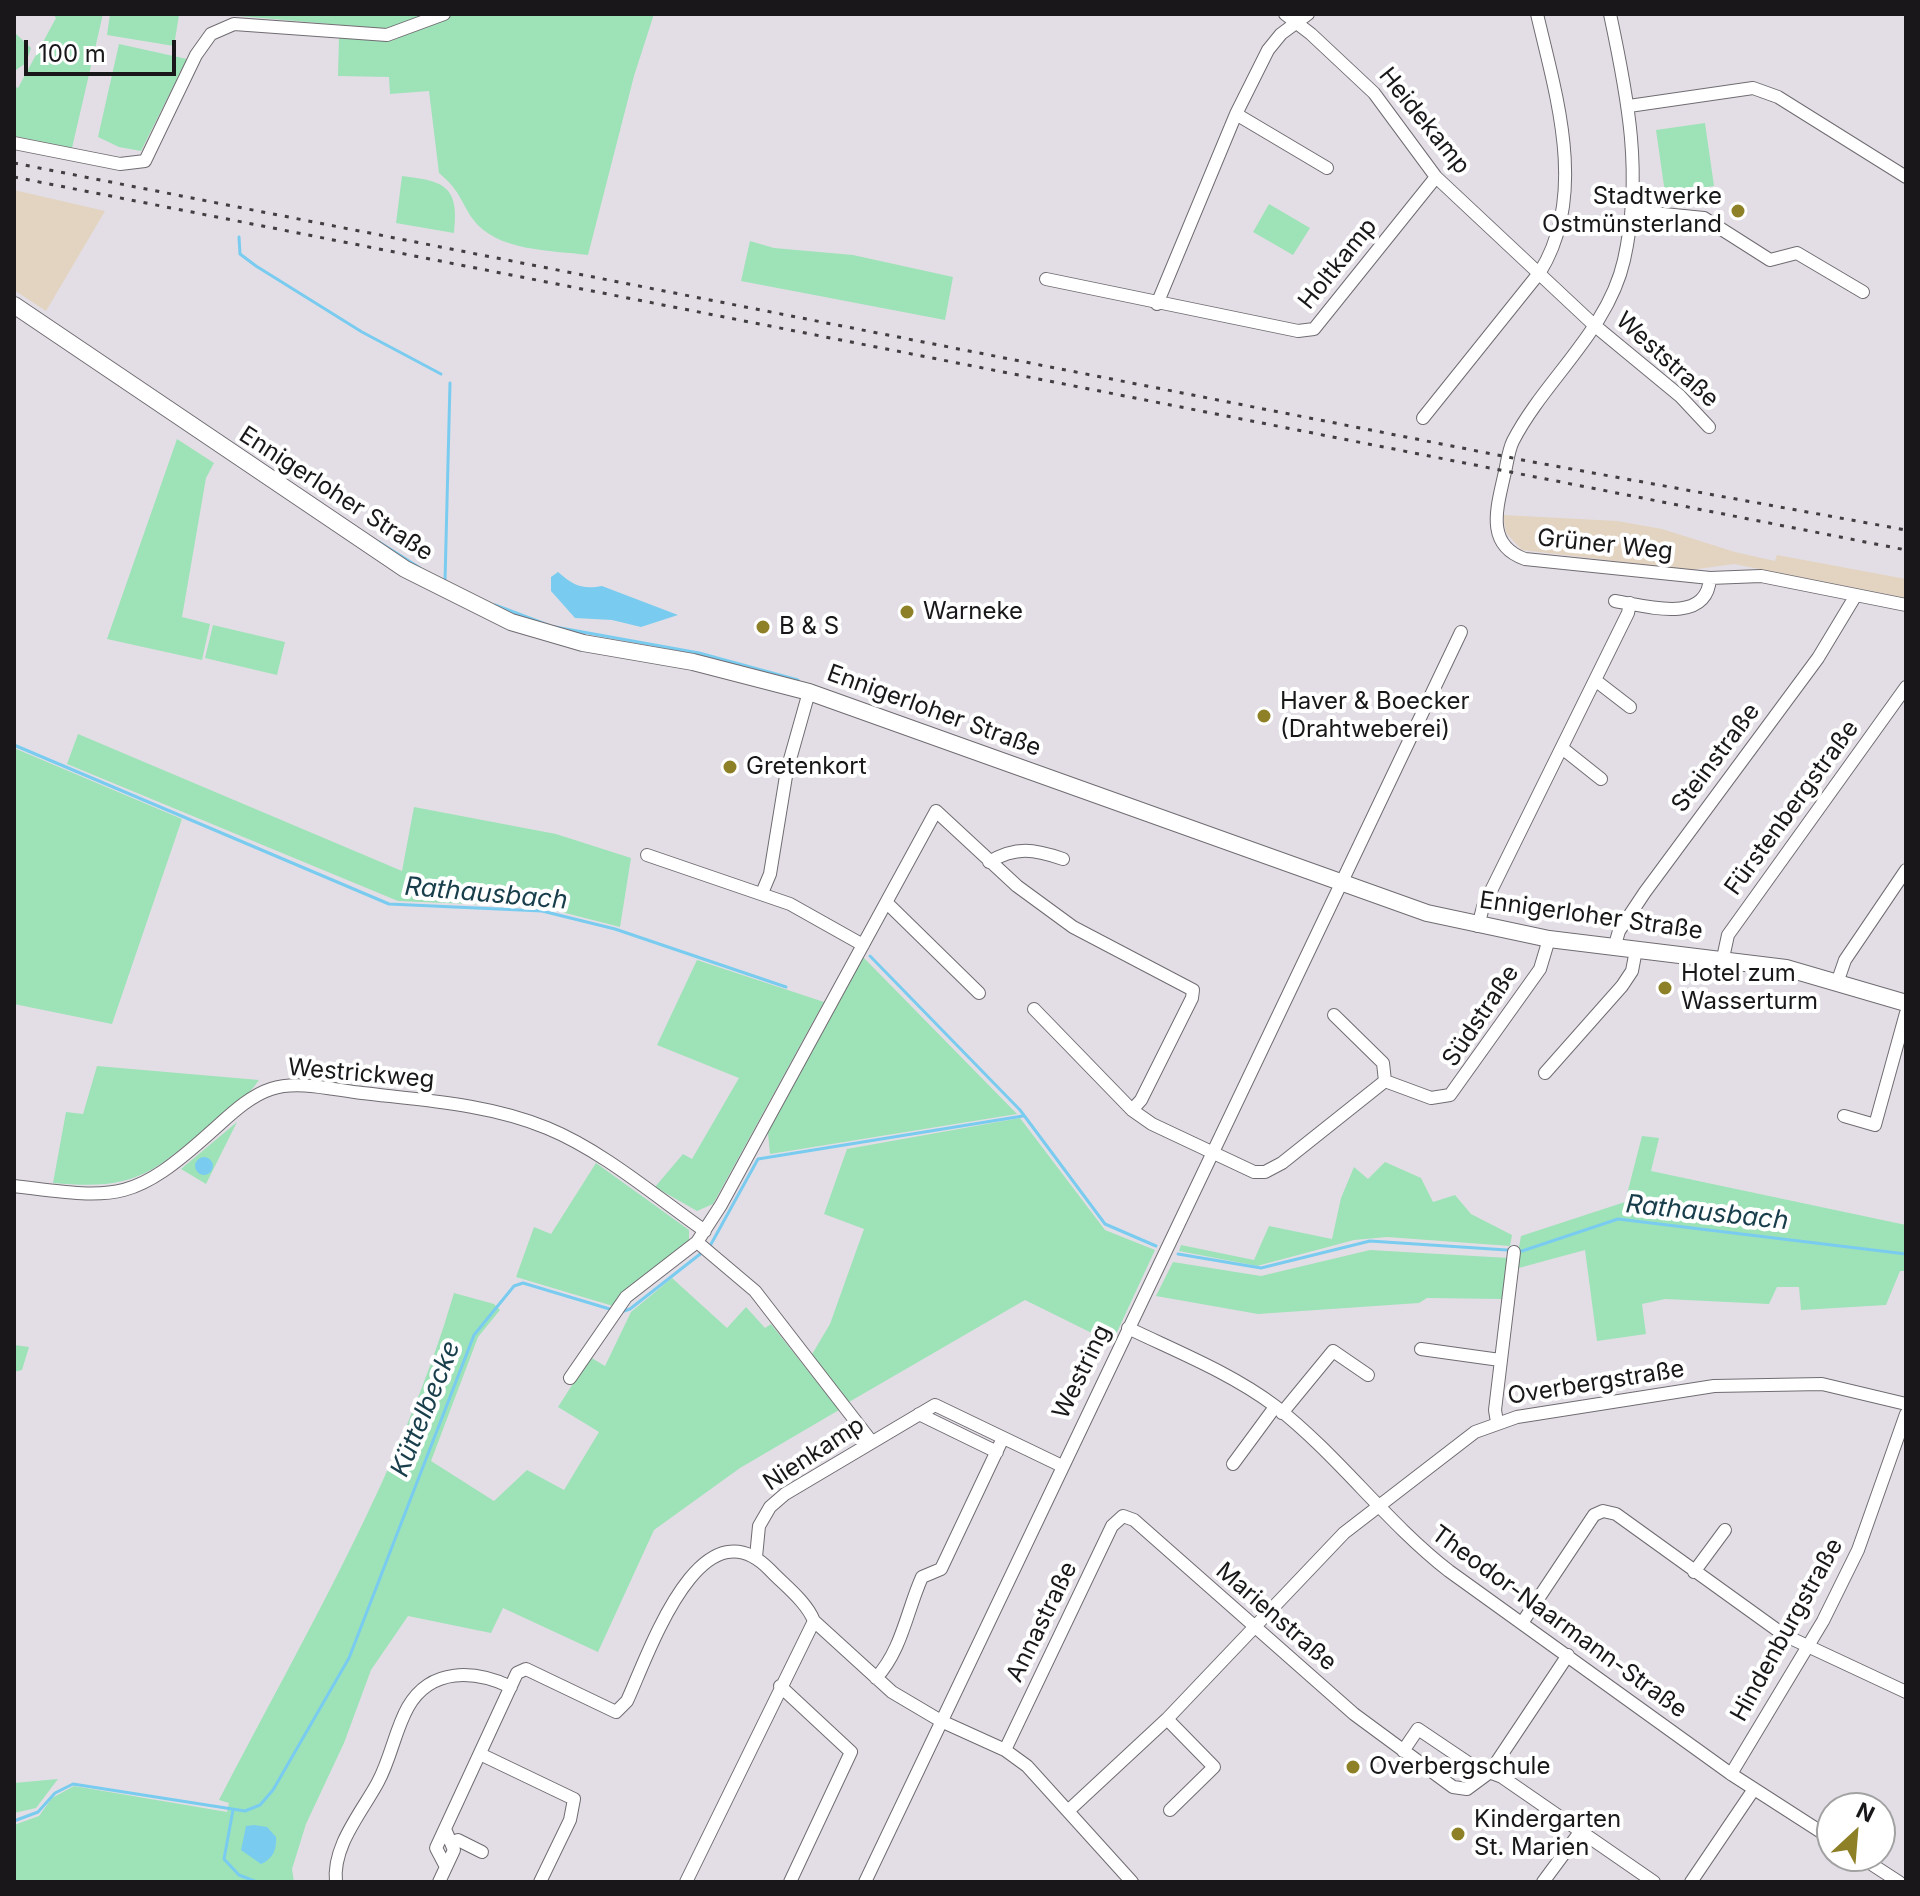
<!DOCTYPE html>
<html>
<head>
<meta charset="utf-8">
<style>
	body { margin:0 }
	#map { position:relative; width:1920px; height:1896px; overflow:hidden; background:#e3dee5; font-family:Inter,sans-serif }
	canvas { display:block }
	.frame { position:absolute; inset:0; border:16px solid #19171a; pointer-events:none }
	.north { position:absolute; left:1816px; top:1792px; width:80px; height:80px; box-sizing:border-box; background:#fff; border:2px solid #a3a2a3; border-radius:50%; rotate:26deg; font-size:22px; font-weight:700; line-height:32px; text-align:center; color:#19171a }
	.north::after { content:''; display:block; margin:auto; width:28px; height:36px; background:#8e8027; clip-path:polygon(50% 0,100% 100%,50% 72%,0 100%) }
	.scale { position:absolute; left:24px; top:40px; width:152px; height:36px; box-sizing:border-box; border:4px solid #19171a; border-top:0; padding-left:10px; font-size:24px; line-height:28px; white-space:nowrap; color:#19171a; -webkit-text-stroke:6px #fff; paint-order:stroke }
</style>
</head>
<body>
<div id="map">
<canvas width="1920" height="1896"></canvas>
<div class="frame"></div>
<div class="north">N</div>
<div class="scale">100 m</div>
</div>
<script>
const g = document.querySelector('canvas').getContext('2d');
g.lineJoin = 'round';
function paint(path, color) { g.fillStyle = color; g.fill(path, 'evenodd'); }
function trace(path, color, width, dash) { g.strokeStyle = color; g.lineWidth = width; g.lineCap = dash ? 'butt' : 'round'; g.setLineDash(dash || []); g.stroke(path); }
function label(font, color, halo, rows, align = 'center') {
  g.font = font + ' Inter,sans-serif'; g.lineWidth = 8; g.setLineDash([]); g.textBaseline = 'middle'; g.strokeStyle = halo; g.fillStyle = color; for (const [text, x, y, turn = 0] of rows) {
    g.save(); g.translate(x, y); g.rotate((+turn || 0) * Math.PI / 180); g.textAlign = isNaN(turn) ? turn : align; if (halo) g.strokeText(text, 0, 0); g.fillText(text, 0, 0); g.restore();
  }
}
paint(new Path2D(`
	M14,190L105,211L46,311L14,290Z
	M1503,515L1617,521L1662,529L1735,552L1775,561L1777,555L1906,579V598L1734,564L1690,570L1522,550L1506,533Z`), '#e3d4c1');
paint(new Path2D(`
	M53,14H103L72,148L14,136V86L18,88L56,18Z
	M110,14L179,15L174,46L107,35Z
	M216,14H433L387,29Z
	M455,14H654L634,76L588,255C551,250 496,252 472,218C459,198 460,191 439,173L429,91L390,94L389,77L338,76L339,37L391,41Z
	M14,32L31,48L26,63L16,70Z
	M119,44L187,59L141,151L119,147L98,137Z
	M1705,123L1714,186L1665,193L1656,130Z
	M402,176C443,181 460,185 454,233L396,223Z
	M1269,204L1310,228L1293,255L1253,232Z
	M750,241L774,248L853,255L953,277L945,320L741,281Z
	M177,439L214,463L206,478L182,617L210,624L202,660L107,639Z
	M213,625L285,642L277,675L205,658Z
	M78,734L402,871L414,807L556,834L631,858L620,927L542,907L398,901L67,764Z
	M14,748L182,819L112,1024L14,1004Z
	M862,956L1017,1114L770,1154L768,1133L771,1124Z
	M697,960L824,1002L713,1204L697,1211L655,1187L683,1154L692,1159L739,1078L657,1045Z
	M97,1066L259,1080C249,1096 229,1109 213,1122C152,1173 137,1191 53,1183L66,1112L83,1114Z
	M1020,1118L1105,1230L1155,1250L1112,1343L1025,1300L849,1402L811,1356L830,1324L864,1229L824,1214L847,1149Z
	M237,1122L206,1184L181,1169Z
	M1642,1136L1659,1138L1651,1171L1906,1225V1271H1900L1886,1305L1801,1310L1799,1287H1777L1769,1304L1665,1299L1642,1304L1646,1334L1597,1341L1585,1250L1515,1269L1521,1236L1625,1202Z
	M1385,1162L1421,1178L1433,1202L1455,1195L1471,1214L1512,1235L1510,1246L1387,1237L1354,1240L1257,1266L1179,1251L1181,1245L1254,1260L1269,1226L1332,1239L1341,1198L1354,1167L1368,1179Z
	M596,1163L689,1230V1241L632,1285L613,1306L516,1277L534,1227L551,1234Z
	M1370,1250L1509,1258L1503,1299L1427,1298L1419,1303L1258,1314L1156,1296L1173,1262L1261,1276Z
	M672,1278L727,1328L746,1307L765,1328L771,1324L839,1410L740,1468L654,1530L598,1652L503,1608L491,1633L408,1616L371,1670L344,1743L306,1824L292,1869L294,1882H14V1825L39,1816L52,1798L74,1786L227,1812L229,1803L219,1800C304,1636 402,1471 454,1293L494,1304L500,1310L478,1337L431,1461L494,1501L527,1470L564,1490L599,1432L558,1407L590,1357L605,1366L631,1312Z
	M14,1345L29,1347L22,1370L14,1372Z
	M58,1779L36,1808L14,1813V1783Z`), '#9ee2b8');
paint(new Path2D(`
	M558,572C573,585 582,590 602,586L678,615L641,627L612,620L575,618L551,591V577Z
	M195 1166a9 9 0 1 1 18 0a9 9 0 1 1-18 0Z
	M254,1825L267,1827L276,1837C277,1849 273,1859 261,1864L241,1850L246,1826Z`), '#79ccef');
trace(new Path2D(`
	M239,237L240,254L256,266L362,332L441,374
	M379,542L420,568
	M445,581L450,383
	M495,605L548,625
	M555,627L699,653L798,680
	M14,745L389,904L542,911L615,929L786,987
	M870,956L1020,1110L1105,1224L1156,1246
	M710,1246L758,1159L1023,1116
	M1178,1254L1261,1268L1370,1241L1522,1251L1618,1219L1906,1254
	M621,1312L630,1309L704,1251
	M233,1810L224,1859L239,1875L257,1882
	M14,1821L38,1812L55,1793L73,1784L245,1811L260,1805L273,1790L349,1658L474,1335L514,1286L523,1283L613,1310`), '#79ccef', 3);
const minor = new Path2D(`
	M1285,14L1311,34L1374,93L1436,177L1594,325L1680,396L1709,427
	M1610,14C1628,98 1643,175 1624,260C1608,331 1545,379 1513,441C1508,451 1507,465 1504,476C1497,508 1485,545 1525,559L1710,578L1761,576L1906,605
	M1629,106L1753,88L1778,97L1906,177
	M1236,114L1327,168
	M14,143L120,164L145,161L196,55L211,34L234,24L387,35L444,14
	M1633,211L1704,218L1770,260L1797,253L1863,292
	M1046,279L1298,331L1314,329L1436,177
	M1157,304L1236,114L1268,50L1281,34L1308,14
	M1423,418L1540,272C1588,195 1556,95 1537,14
	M1615,601C1646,606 1707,625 1710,578
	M1595,680L1630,707
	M1562,748L1601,779
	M647,855L790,904L863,945
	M989,862C1016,846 1034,849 1063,859
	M762,893L770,874L787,770L809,692
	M887,903L979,993
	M1478,926L1483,907L1628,613L1630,603
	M1614,948L1619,931L1645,892L1818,658L1856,595
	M1723,958L1728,935L1906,687
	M1837,983L1845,960L1906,870
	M1034,1009L1132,1110L1152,1124L1254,1172H1265L1282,1163L1385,1081
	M1334,1015L1383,1063L1385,1081
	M1545,1073L1622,986L1632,971L1636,950
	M1385,1081L1431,1098L1450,1095L1540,969L1549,939
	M1844,1116L1875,1125L1906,1013
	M14,1186C118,1199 132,1203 212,1131C229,1116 249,1096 271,1089C298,1080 334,1090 362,1093C422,1100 490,1104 547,1128C603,1151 655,1196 705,1231
	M697,1242L755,1291L871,1441
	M1128,1328C1178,1352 1231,1373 1275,1406C1338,1455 1386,1522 1449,1571L1731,1774L1832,1839
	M1421,1349L1500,1360
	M570,1378L626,1297L697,1242L721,1205L936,811L1017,886L1073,927L1193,990L1192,998L1141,1100L1132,1110
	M1282,1413L1333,1351L1368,1375
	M919,1414L997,1452
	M1497,1422L1495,1410L1514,1252
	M1233,1464L1275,1407
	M756,1557L759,1526L770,1507L785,1494L935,1405L1062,1466
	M1694,1572L1725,1530
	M1522,1623L1594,1515L1603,1511L1616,1514L1784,1635L1906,1692
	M876,1678C902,1650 907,1610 922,1577L941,1569L1003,1438
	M780,1686L851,1752L790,1882
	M1167,1719L1214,1767L1170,1810
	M1005,1750L1112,1526L1123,1516L1134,1520L1354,1714L1453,1787L1467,1789L1490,1772L1568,1655
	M1403,1751L1418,1729L1473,1766L1502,1777L1654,1882
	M480,1754L574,1799L570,1820L540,1882
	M1731,1774L1823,1621L1858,1550L1906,1414
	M1068,1811L1167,1719L1344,1533L1475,1432L1517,1417L1714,1386L1822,1384L1906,1404
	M451,1843L458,1840L482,1852
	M1859,1856L1899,1882
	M446,1867L436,1848L517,1673L526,1669L616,1712L627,1701C648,1656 700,1498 770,1570C784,1585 806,1601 814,1621L892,1692L941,1721L1005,1750L1027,1766L1132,1882
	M336,1882C332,1846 362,1812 378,1782C391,1758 395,1730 408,1707C431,1667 475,1670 511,1687
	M439,1882L454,1850L445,1829
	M686,1882L814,1621
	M865,1882L1461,632
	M1543,1882L1580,1832
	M1691,1882L1754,1789`);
const major = new Path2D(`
	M14,305L405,569L511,622L583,643L693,662L809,692L1427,913L1549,939L1786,968L1906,1003`);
trace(minor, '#706c72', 14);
trace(major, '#706c72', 18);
trace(minor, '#fff', 12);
trace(major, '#fff', 16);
trace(new Path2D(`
	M14,163L1533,462L1906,530
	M14,177L1906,550`), '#413f42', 3, [4, 8]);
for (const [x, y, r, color] of [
	[1738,211,8,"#8e8027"],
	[907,612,8,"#8e8027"],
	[763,627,8,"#8e8027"],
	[1264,716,8,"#8e8027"],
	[730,767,8,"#8e8027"],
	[1665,988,8,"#8e8027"],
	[1353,1767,8,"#8e8027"],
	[1458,1834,8,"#8e8027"]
]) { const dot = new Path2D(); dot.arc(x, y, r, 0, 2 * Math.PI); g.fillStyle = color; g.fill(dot); trace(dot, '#fff', 3); }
label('24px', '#19171a', '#fff', [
	["Heidekamp",1424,121,51],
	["Holtkamp",1338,264,-51],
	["Weststraße",1667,360,42],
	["Ennigerloher Straße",336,494,33],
	["Grüner Weg",1605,545,6],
	["Ennigerloher Straße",934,711,20],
	["Steinstraße",1716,758,-53],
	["Fürstenbergstraße",1792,808,-54],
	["Ennigerloher Straße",1591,916,8],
	["Südstraße",1481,1016,-56],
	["Westrickweg",361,1074,5],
	["Westring",1082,1372,-64],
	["Overbergstraße",1596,1383,-9],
	["Nienkamp",814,1454,-33],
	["Marienstraße",1276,1617,41],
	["Annastraße",1042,1622,-64],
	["Theodor-Naarmann-Straße",1559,1622,36],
	["Hindenburgstraße",1787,1630,-61]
]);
label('24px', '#19171a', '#fff', [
	["Stadtwerke",1722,197,"right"],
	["Ostmünsterland",1722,225,"right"],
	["Warneke",923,612],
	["B & S",779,627],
	["Haver & Boecker",1280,702],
	["(Drahtweberei)",1280,730],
	["Gretenkort",746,767],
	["Hotel zum",1681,974],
	["Wasserturm",1681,1002],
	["Overbergschule",1369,1767],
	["Kindergarten",1474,1820],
	["St. Marien",1474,1848]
], 'left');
label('italic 26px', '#183e4c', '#fff', [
	["Rathausbach",486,894,5],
	["Rathausbach",1707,1213,6],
	["Küttelbecke",426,1409,-68]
]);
</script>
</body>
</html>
